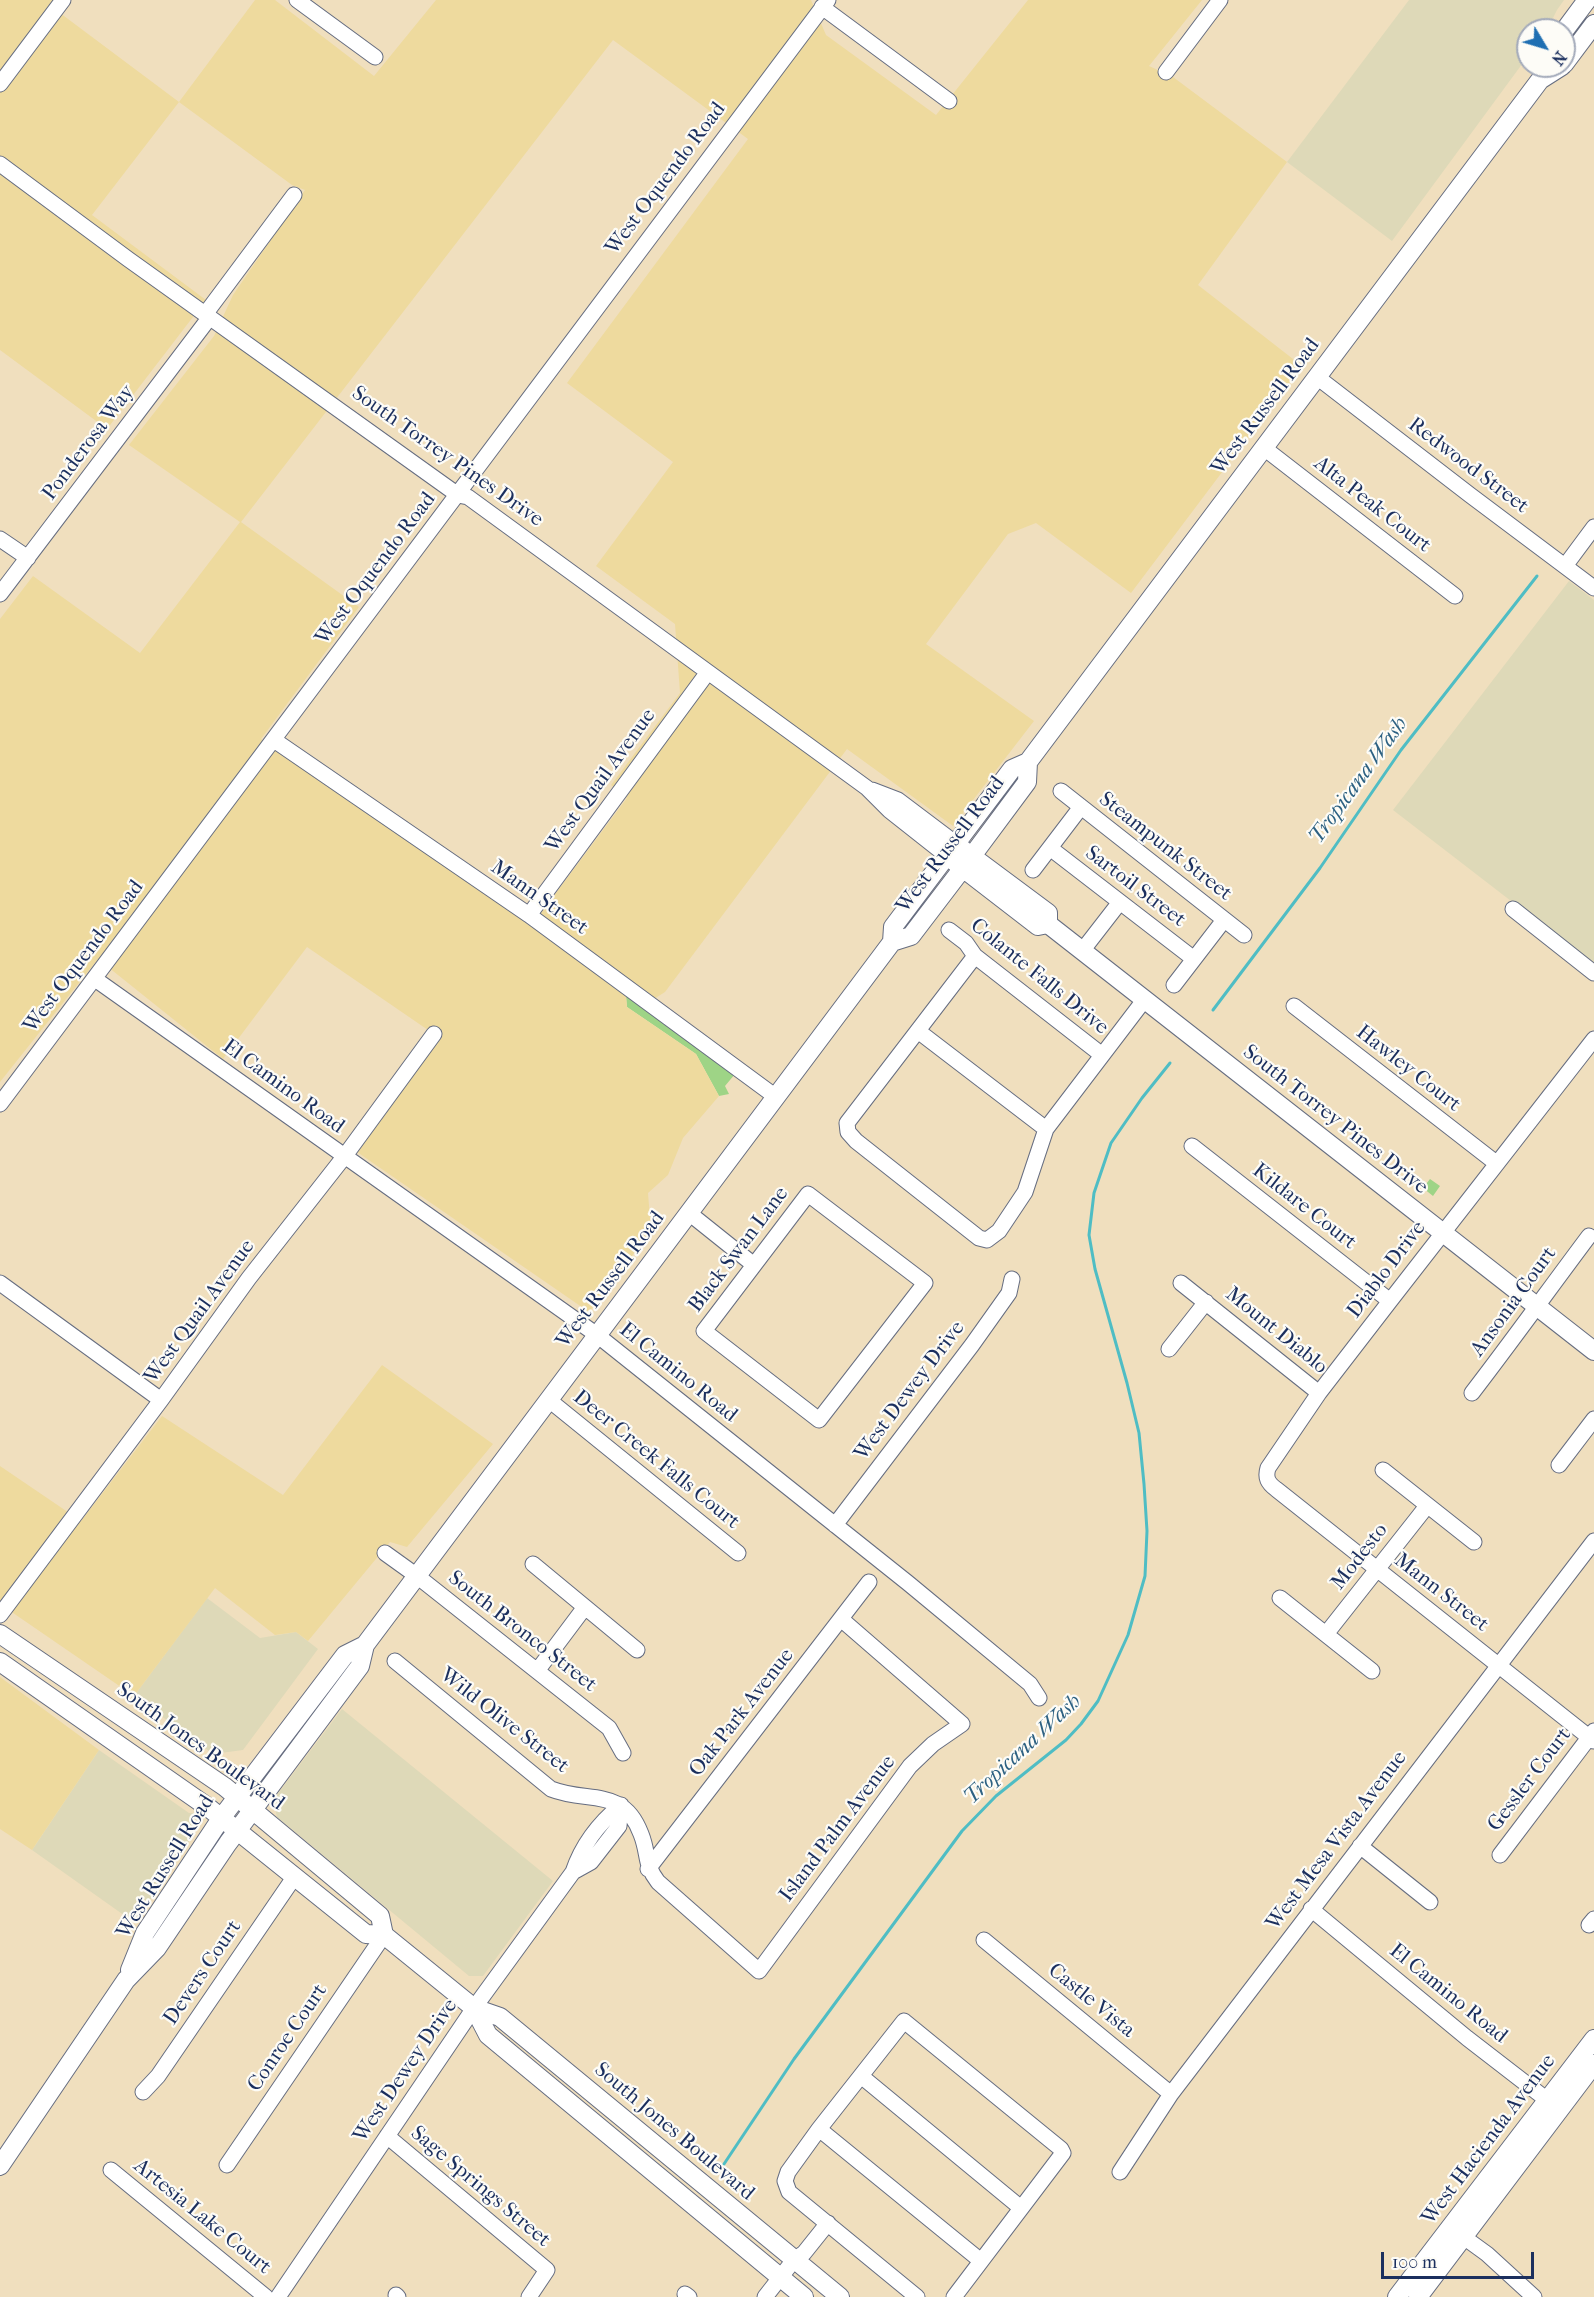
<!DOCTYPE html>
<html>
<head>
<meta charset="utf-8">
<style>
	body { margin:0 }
	#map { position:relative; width:1594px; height:2297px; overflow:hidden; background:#f0dfbe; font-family:"IM FELL French Canon",serif }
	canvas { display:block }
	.north { position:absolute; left:1516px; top:18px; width:60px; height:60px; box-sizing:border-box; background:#fdfcf7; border:2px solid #a3aaba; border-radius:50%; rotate:128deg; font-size:16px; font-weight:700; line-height:24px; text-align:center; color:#1b2f5e }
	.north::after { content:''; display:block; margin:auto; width:21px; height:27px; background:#1f6fb2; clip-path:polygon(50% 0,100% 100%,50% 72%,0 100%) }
	.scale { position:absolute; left:1381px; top:2252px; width:153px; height:27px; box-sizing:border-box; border:3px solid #1b2f5e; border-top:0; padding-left:8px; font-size:18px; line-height:21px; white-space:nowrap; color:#1b2f5e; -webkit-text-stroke:4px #fdfcf7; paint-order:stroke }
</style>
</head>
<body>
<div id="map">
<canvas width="1594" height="2297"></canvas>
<div class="north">N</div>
<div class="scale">100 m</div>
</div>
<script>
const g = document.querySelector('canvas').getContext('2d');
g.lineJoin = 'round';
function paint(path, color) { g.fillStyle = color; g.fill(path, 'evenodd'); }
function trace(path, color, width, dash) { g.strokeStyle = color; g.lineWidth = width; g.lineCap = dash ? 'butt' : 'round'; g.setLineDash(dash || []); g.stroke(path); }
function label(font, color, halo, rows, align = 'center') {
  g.font = font + ' "IM FELL French Canon",serif'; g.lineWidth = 4.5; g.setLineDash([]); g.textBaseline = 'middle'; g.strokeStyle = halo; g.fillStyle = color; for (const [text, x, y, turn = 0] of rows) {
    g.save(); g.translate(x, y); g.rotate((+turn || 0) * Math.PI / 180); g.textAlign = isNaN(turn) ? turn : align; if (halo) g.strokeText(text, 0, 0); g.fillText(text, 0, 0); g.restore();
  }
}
paint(new Path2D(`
	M1409,0H1564L1557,10L1547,30H1528V56L1392,241L1287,162Z
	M1569,581L1594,600V965L1393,810Z
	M207,1598L260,1638L296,1632L318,1649L243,1750L213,1754L134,1696Z
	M342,1709L553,1881L483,1976H469L277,1817L273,1800Z
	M99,1750L189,1813H194L196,1831L135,1923L32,1850Z`), '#ded9b8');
paint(new Path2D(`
	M626,996L735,1074L725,1086L729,1094L719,1096L696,1054L627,1007Z
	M1430,1179L1440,1186L1433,1196L1423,1188Z`), '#9ed486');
paint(new Path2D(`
	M0,0H63L56,10L179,102L255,0H275L374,76L436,0H811L826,35L936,115L1028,0H1202L1149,66L1173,77L1287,162L1198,285L1302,366L1131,593L1036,523L1008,534L926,644L1034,721L953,826L847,749L665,992L654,999L626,996L627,1007L696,1054L719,1096L683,1138L668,1175L648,1193L651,1231L589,1312L344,1143L428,1030L307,947L223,1059L98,959L0,1082V619L33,576L140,653L240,522L129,445L214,336L233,295L305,190L292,185L179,102L92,215L206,300L107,429L0,350ZM613,40L748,139L567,383L673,462L596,566L675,624L680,693L611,785L627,798L532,925L261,739L359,607L241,522Z
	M382,1365L493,1444L407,1547L390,1542L308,1641L296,1632L275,1635L215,1588L134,1696L0,1604V1466L81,1521L162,1416L283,1495Z
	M0,1677L99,1750L32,1850L0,1829Z`), '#eeda9e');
trace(new Path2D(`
	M1213,1010L1320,868L1401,750L1537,576
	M722,2167L794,2059L962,1831L996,1796L1066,1740L1081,1724L1098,1701L1128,1635L1145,1576L1147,1531L1144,1484L1139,1433L1127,1383L1095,1269L1089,1235L1094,1193L1111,1143L1142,1098L1170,1063`), '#4fbdc4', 3);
const minor = new Path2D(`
	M297,0L375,57
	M822,7L949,101
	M1166,72L1220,0
	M0,84L63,0
	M0,164L128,259L458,495L468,497L867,788L889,810L946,855
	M206,313L294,195
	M1317,377L1470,495L1594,588
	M1264,448L1455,596
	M0,539L28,558
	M1565,566L1594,527
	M0,594L210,317
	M274,740L529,915L776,1097
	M872,790L898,800L955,843
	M1061,791L1244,935
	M1050,848L1194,959
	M1033,870L1081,807
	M1513,909L1594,973
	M529,915L708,672
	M949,930L966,943L975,956L1102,1055
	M1082,951L1120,902
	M975,956L847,1123L848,1132L856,1141L979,1238L987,1240L999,1231L1025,1192L1046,1129L1145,999
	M95,979L597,1335L908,1583L1030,1684L1039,1698
	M1174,985L1224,920
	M1294,1006L1496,1163
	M918,1031L1046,1129
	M1594,1039L1390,1301L1319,1393L1268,1468C1265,1478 1268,1483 1276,1489L1594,1741
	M0,1104L828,0
	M1192,1146L1390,1301
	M808,1194L925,1283L819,1420L704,1331Z
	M689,1213L754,1265
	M0,1283L161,1400
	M1181,1283L1319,1393
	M1169,1349L1206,1302
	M1472,1393C1512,1341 1550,1288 1589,1236
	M549,1400L738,1553
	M1559,1465L1594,1419
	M1383,1470L1474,1542
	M835,1525L972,1345L1009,1293L1012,1279
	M385,1553L417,1576L609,1728L623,1753
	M533,1564L637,1650
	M1280,1598L1372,1671
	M0,1615L161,1400L249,1278L344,1157L434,1034
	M1326,1634L1427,1506
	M395,1661L551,1789C589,1804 623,1786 641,1834C649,1854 644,1864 658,1882L759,1971L910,1766L933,1744L962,1724L841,1619
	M537,1671L585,1607
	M1360,1846L1430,1902
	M1500,1855L1594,1731
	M648,1869L869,1582
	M573,1872L591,1862L619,1826L621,1805
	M1311,1909L1467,2038L1555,2106
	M1589,1925L1594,1919
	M984,1940L1171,2094
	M861,2076L1021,2208
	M143,2092L158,2076L295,1876
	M819,2129L981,2261
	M387,2136L547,2270L529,2297
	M227,2165L384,1935
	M111,2170L266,2297
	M1120,2172L1171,2094L1594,1541
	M1454,2230L1487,2254L1534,2297
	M685,2294L689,2297
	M396,2295L398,2297
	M278,2297L474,2008L573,1872C582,1845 599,1823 621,1805
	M765,2297L794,2260L804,2253L828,2223
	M917,2297L789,2192L785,2181L788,2172L819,2129L904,2021L1061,2149L1063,2153L954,2297`);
const major = new Path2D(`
	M1564,31L1587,0
	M1564,64L1594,24
	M962,849L1048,913V924
	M946,855L1038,926L1048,924L1594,1351
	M892,942L911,936L972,856L1027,782L1028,762
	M0,1634L225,1787L380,1916L384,1935
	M0,1662L209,1808L366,1934L384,1935L474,2008L500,2017L840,2297
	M130,1970L145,1933L222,1817L345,1655L365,1645
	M474,2008L488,2035L804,2297
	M0,2166L126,1980L157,1948L228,1843L360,1666L365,1645L892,942L893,927L1012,769L1028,762L1540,80L1562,66
	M1397,2297L1594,2039
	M1418,2297L1594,2064`);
trace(minor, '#666d80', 17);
trace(major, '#666d80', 20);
trace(minor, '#fff', 15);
trace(major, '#fff', 18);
label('21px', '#1b2f5e', '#fdfcf7', [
	["West Oquendo Road",666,179,-53],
	["West Russell Road",1266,407,-53],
	["Ponderosa Way",89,443,-53],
	["South Torrey Pines Drive",447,457,35],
	["Redwood Street",1468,466,37],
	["Alta Peak Court",1372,505,38],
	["West Oquendo Road",376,569,-53],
	["West Quail Avenue",601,781,-54],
	["West Russell Road",951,845,-53],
	["Steampunk Street",1165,847,38],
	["Sartoil Street",1135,887,37],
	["Mann Street",539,898,35],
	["West Oquendo Road",84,957,-53],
	["Colante Falls Drive",1039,977,39],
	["Hawley Court",1408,1069,38],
	["El Camino Road",283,1087,36],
	["South Torrey Pines Drive",1335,1120,38],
	["Kildare Court",1304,1207,38],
	["Black Swan Lane",739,1250,-53],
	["Diablo Drive",1387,1270,-53],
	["West Russell Road",611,1280,-53],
	["Ansonia Court",1514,1302,-54],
	["West Quail Avenue",200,1312,-54],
	["Mount Diablo",1276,1331,39],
	["El Camino Road",678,1373,39],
	["West Dewey Drive",910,1391,-53],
	["Deer Creek Falls Court",656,1460,39],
	["Modesto",1360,1557,-52],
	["Mann Street",1441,1593,38],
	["South Bronco Street",522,1632,38],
	["Oak Park Avenue",742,1713,-52],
	["Wild Olive Street",504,1721,38],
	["South Jones Boulevard",200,1747,36],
	["Gessler Court",1530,1780,-53],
	["Island Palm Avenue",838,1829,-53],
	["West Mesa Vista Avenue",1337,1841,-53],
	["West Russell Road",166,1867,-58],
	["Devers Court",203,1973,-56],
	["El Camino Road",1448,1994,39],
	["Castle Vista",1091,2001,39],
	["Conroe Court",288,2038,-56],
	["West Dewey Drive",406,2071,-56],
	["South Jones Boulevard",674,2132,40],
	["West Hacienda Avenue",1489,2140,-53],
	["Sage Springs Street",480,2187,40],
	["Artesia Lake Court",202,2217,39]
]);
label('italic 22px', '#2d6182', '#fdfcf7', [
	["Tropicana Wash",1359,781,-54],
	["Tropicana Wash",1023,1750,-43]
]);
</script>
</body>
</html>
